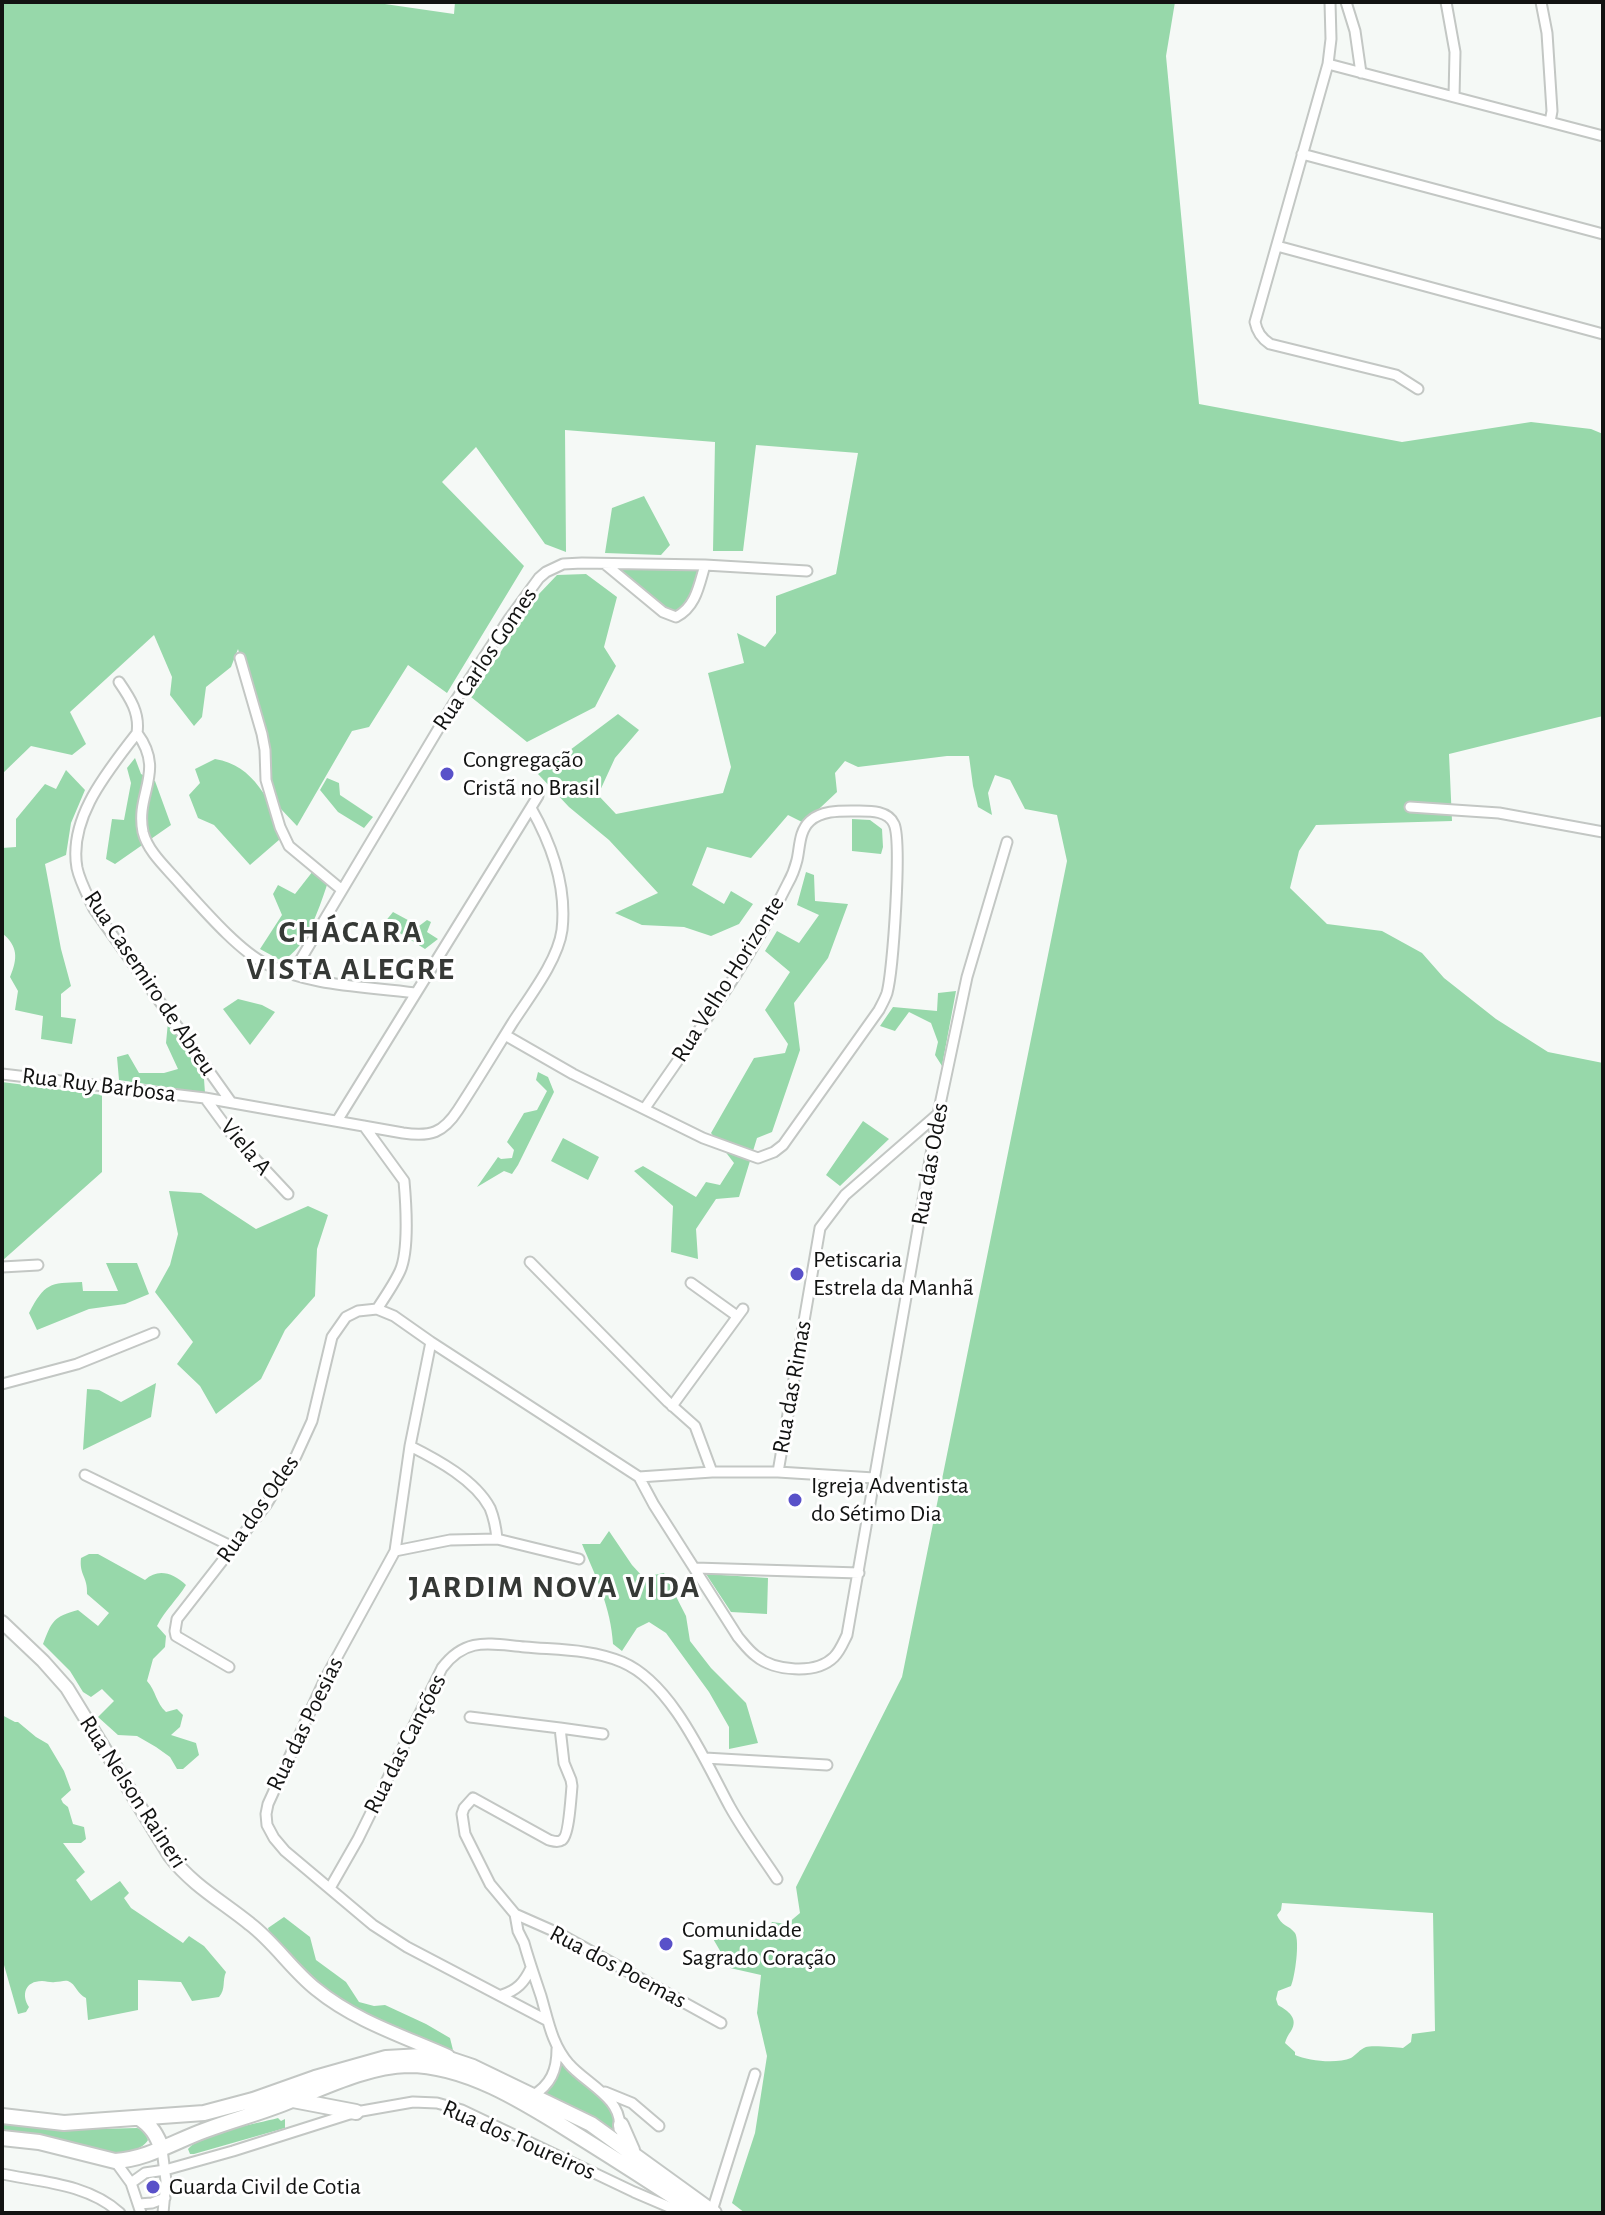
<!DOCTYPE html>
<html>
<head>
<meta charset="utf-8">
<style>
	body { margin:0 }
	#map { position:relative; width:1605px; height:2215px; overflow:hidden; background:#f5f9f6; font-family:"Alegreya Sans",sans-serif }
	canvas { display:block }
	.frame { position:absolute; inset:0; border:4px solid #121312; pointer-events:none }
</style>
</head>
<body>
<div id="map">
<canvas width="1605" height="2215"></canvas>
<div class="frame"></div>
</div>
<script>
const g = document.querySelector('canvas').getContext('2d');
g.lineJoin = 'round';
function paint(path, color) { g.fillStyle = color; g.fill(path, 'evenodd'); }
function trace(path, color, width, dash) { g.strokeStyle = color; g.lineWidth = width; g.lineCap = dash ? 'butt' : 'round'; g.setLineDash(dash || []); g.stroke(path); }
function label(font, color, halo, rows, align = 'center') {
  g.font = font + ' "Alegreya Sans",sans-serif'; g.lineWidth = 6; g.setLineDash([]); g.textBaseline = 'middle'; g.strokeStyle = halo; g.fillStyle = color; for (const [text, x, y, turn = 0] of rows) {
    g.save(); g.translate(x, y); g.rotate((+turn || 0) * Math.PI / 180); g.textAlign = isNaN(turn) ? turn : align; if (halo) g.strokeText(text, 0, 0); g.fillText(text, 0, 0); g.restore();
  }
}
paint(new Path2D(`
	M2,2H371L454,14L455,2H1175L1166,56L1199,404L1402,442L1531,422L1591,429L1603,434V716L1449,754L1452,821L1316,825L1299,851L1290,888L1327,924L1382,931L1422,953L1444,978L1496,1019L1548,1052L1603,1063V2213H745L732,2203L755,2133L767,2056L757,2013L761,1975L730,1968L708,1930L744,1923L747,1937L761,1939L772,1922L787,1924L800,1913L796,1887L902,1677L1067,861L1057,815L1025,809L1010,780L995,775L988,793L992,815L978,807L973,786L969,756H947L858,767L845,761L835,773L837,792L804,823L788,815L751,858L707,847L692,885L724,904L731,891L753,904L739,924L711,936L684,927L642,925L615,913L658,893L609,840L569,807L538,774L618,714L639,730L615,758L598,795L616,814L723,793L731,767L708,673L744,663L737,633L765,647L776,633V596L836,574L858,453L756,445L743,551H713L715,442L565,430L566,552L545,544L476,447L442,482L524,566L447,693L408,665L369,727L352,731L297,826L280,808L269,782L262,729L238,649L231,667L206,687L202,717L194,726L170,695L172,677L154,635L70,712L86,744L72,755L31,746L2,774ZM1282,1903L1433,1913L1435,2031L1412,2034L1411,2042L1403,2048C1396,2047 1370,2045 1366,2047C1360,2049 1356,2055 1351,2058C1337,2064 1308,2061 1295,2055V2052L1285,2043C1286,2039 1288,2035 1291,2031C1299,2018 1288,2011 1278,2005L1276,1999L1278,1991L1291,1986C1295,1977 1300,1941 1295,1933C1289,1925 1281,1926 1277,1915L1281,1910Z
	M644,496L670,545L661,555L605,553L612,508Z
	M605,564L705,565L695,596L676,617Z
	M586,574L617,597L604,647L616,666L595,707L527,742L471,697L538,595L557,575Z
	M135,758L141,774L155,781L171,825L115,864L106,859L112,819L124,820L131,783L127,768Z
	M215,759C255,765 268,802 287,833L250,865L214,825L198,818L189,795L200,783L195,769Z
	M66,770L85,790L71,823L66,855L45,864L61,949L71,986L61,994V1017L76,1019L72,1044L41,1039L43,1016L15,1010L18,991L10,977C18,958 18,946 2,933V848L16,847V819L45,784L56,789Z
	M327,778L339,783L340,795L373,817L364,828L338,812L320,790Z
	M852,819L870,820L882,829L883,847L881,854L852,851Z
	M313,871L327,885C318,911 307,947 282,961L260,949L282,915L273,894L278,885L295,894Z
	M806,872L814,875L815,901L848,904L828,958L794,1003L800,1050L772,1132L757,1138L739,1197L716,1199L696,1229L698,1259L671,1252L673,1206L634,1171L643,1166L696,1197L706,1182L720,1185L734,1163L711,1133L754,1058L785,1053L788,1044L765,1010L790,972L765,951L777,931L799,943L819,915L797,905Z
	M393,912L419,926L427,920L431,922L427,932L438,939L425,949L384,923Z
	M956,991L942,1066L935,1055L938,1042L931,1023L909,1012L895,1031L880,1026L893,1007L937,1011L938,993Z
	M238,999L262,1005L275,1012L250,1045L223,1009Z
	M168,1022L204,1079L205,1093L119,1080L117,1057L128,1054L139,1073H164L178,1069L166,1043Z
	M538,1072L548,1077L554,1092L518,1165L512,1174L504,1171L477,1187L498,1157L501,1159L512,1158L514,1150L507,1142L524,1113L537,1110L547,1091L536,1080Z
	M2,1082L102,1095V1172L2,1261Z
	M863,1121L889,1139L840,1186L826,1175Z
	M563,1138L599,1157L588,1180L551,1161Z
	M169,1191L201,1193L256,1229L308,1206L328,1215L317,1249L315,1296L285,1330L261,1379L216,1414L200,1386L177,1364L193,1342L155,1292L170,1265L178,1234Z
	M106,1263H137L149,1294L125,1304L89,1309L37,1330L29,1313C45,1283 49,1283 82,1282L83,1291H118Z
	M156,1383L151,1417L83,1450L87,1389L99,1390L121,1402Z
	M609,1531L632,1565L643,1577L664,1573L686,1616L690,1641L711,1668L746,1703L758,1743L729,1749V1727L709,1692L666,1633L649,1622L637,1628L622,1651L613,1644C611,1608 596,1577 582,1544H600Z
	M89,1554H98L145,1580C158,1568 173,1573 186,1585C177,1600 165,1610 157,1626L166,1636L165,1647L153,1659L147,1681C156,1691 156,1703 166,1712L177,1709L183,1715L180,1727L171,1735L196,1743L199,1755L183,1769H177L170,1757L156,1747L137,1736L118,1735L98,1717L114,1701L102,1689L91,1697L83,1692L70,1671L43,1644C52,1621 53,1617 78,1610L98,1626L109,1613L87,1594C88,1577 79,1575 81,1558Z
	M706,1574L768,1578L767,1614L731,1612Z
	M2,1715L15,1722H18L36,1737L48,1744L64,1771L71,1790L61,1799L63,1803L68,1807L73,1824L84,1827L86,1839L81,1843H63L85,1872L76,1880L91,1901L120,1881L129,1893L124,1898L131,1908L183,1943L189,1936L204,1946L226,1972C222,1981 226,1989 219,1997L192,2001L181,1982L138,1980V2010L88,2020L86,1998C77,1994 76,1984 68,1981C64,1980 60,1982 55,1982C51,1983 47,1981 42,1981C25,1981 21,1995 29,2007L26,2012L18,2014L2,1958Z
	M284,1917L310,1937L316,1960L346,1982L359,2002L374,2006L385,2005L426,2024L450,2038L453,2050C426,2040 398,2033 372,2020C343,2006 276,1958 268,1928Z
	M557,2049L601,2091L621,2125L615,2140L532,2096L543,2090Z
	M278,2118L281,2121L285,2119V2128L194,2154H190L188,2149C202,2132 256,2124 278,2118Z
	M2,2124L57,2130L137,2128L144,2130L148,2140C142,2151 121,2154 108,2153L43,2136L2,2131Z`), '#97d8aa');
const minor = new Path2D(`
	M1330,2L1331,39L1328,64L1255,322C1257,332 1261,338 1270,344L1396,375L1418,389
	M1346,2L1355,31L1361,73
	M1446,2L1455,52L1454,97
	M1541,2L1547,33L1552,111L1550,122
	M1328,64L1603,136
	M1302,154L1603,234
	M1277,246L1603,334
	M605,564L663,612L676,617C696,607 699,585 705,565
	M240,658L262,734L265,750L266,780L280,827L289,846L342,890
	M119,682C130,698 140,713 137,733
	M137,733C166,772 135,793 143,832C148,853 169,870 182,886C203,909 239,951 266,964C312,987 366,986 415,993
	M137,733C109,770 68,817 77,868C80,882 88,896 94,909L231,1102
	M1410,807L1499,813L1603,832
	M292,974L452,706L509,619L539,578L546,572L563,564L582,563L705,565L807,571
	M505,1035L573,1074L703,1138L758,1158L774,1152L783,1145L879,1010C882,1004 885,999 887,993C893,971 902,841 894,824C888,810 869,811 856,811C841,811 822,810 810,821C799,831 800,847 797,860C795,868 792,876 788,883C749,963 695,1035 645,1108
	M2,1074L205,1098L403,1133C431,1137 443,1133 458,1110C477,1081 495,1051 513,1022C530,996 558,960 562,930C567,886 552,845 531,808
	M205,1098L230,1132L288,1194
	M337,1121L538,796
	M364,1126L404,1181C406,1203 409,1251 400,1271C394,1284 385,1297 377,1309
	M530,1262L668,1402L695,1426L712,1472
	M2,1267L38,1265
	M691,1283L737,1316
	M431,1342L410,1446L395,1551L325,1679L268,1804L266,1814L267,1825L274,1838L285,1851L373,1925L407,1947L548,2021
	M2,1384L77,1364L154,1333
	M672,1406L743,1309
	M410,1446C438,1460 475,1480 490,1508C494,1518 496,1528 497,1539
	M778,1472L820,1228L845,1195L938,1114
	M85,1475L233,1547
	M639,1477L712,1472H778L874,1478
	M395,1551L450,1540L497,1539L579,1559
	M695,1568L859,1573
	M229,1667L176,1636L175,1631L177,1619L266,1505L296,1456L312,1421L332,1337L346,1317L358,1311L377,1309L394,1316L431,1342L639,1477L654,1505L738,1637C744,1644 749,1651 756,1656C774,1671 816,1675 834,1657C840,1651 843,1643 847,1635L938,1114L967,977L1007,842
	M470,1717L560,1728L564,1763L571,1780L572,1786C571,1796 569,1836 562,1840C558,1843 553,1841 549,1840L473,1798L464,1808L462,1814L465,1834L490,1884L515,1914L518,1931L524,1943C529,1961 535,1978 541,1996C548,2020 552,2045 569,2064C585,2083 624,2099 619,2129
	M560,1728L603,1734
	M705,1758L827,1765
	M330,1888L358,1839L442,1668C466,1636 490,1644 525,1647C558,1650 591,1649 622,1662C672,1683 705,1761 730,1807C744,1832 761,1855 777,1879
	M515,1914L558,1933L721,2023
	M502,1995C517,1990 524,1983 531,1968
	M605,2092L632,2103L659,2126
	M532,2096C551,2085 557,2070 557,2049
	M162,2149L166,2181L163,2213
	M115,2161L131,2183L141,2213
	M2,2174C42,2182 88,2184 120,2213
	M131,2183L145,2173L165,2170L233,2151L356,2112L413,2102L437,2103L462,2110L634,2192L683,2213
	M139,2204L152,2203L165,2198
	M712,2211L755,2074`);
const secondary = new Path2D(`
	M2,1622L43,1661L67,1688L170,1856C192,1885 223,1902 250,1924C275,1943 292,1970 316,1989C355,2021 403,2036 448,2056`);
const trunk = new Path2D(`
	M293,2100L356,2112
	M2,2116L64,2123L204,2113L253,2100L315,2078L386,2058L422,2056L446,2058L473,2067L591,2124L714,2213
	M139,2118C152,2126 157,2136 162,2149
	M621,2125L632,2150
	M2,2138L39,2142L115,2161C148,2159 175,2141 206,2130C235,2119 264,2112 292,2100C329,2085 369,2066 408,2065C469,2065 530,2106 580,2137C620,2162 659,2187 698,2213`);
trace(minor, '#c3c7c4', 13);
trace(secondary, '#c3c7c4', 16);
trace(trunk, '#c3c7c4', 18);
trace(minor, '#fff', 9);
trace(secondary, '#fff', 12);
trace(trunk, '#fff', 14);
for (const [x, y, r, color] of [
	[447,774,8,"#5951c9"],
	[797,1274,8,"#5951c9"],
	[795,1500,8,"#5951c9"],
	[666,1944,8,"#5951c9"],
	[153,2187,8,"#5951c9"]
]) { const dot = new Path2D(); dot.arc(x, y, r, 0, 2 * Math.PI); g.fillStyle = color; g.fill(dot); trace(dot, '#fff', 3); }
label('24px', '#121312', '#fff', [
	["Rua Carlos Gomes",485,659,-56],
	["Rua Velho Horizonte",728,979,-58],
	["Rua Casemiro de Abreu",150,983,56],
	["Rua Ruy Barbosa",99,1085,7],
	["Viela A",246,1147,50],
	["Rua das Odes",930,1164,-80],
	["Rua das Rimas",792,1387,-80],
	["Rua dos Odes",258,1509,-55],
	["Rua das Poesias",305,1724,-64],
	["Rua das Canções",405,1744,-63],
	["Rua Nelson Raineri",133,1792,57],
	["Rua dos Poemas",618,1967,28],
	["Rua dos Toureiros",519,2140,24]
]);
label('24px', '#121312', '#fff', [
	["Congregação",463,760],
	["Cristã no Brasil",463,788],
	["Petiscaria",813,1260],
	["Estrela da Manhã",813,1288],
	["Igreja Adventista",811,1486],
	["do Sétimo Dia",811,1514],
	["Comunidade",682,1930],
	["Sagrado Coração",682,1958],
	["Guarda Civil de Cotia",169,2187]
], 'left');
g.letterSpacing = '2px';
label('bold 32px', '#363936', '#fff', [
	["CHÁCARA",351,932],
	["VISTA ALEGRE",351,969],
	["JARDIM NOVA VIDA",555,1587]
]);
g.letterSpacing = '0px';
</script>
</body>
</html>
